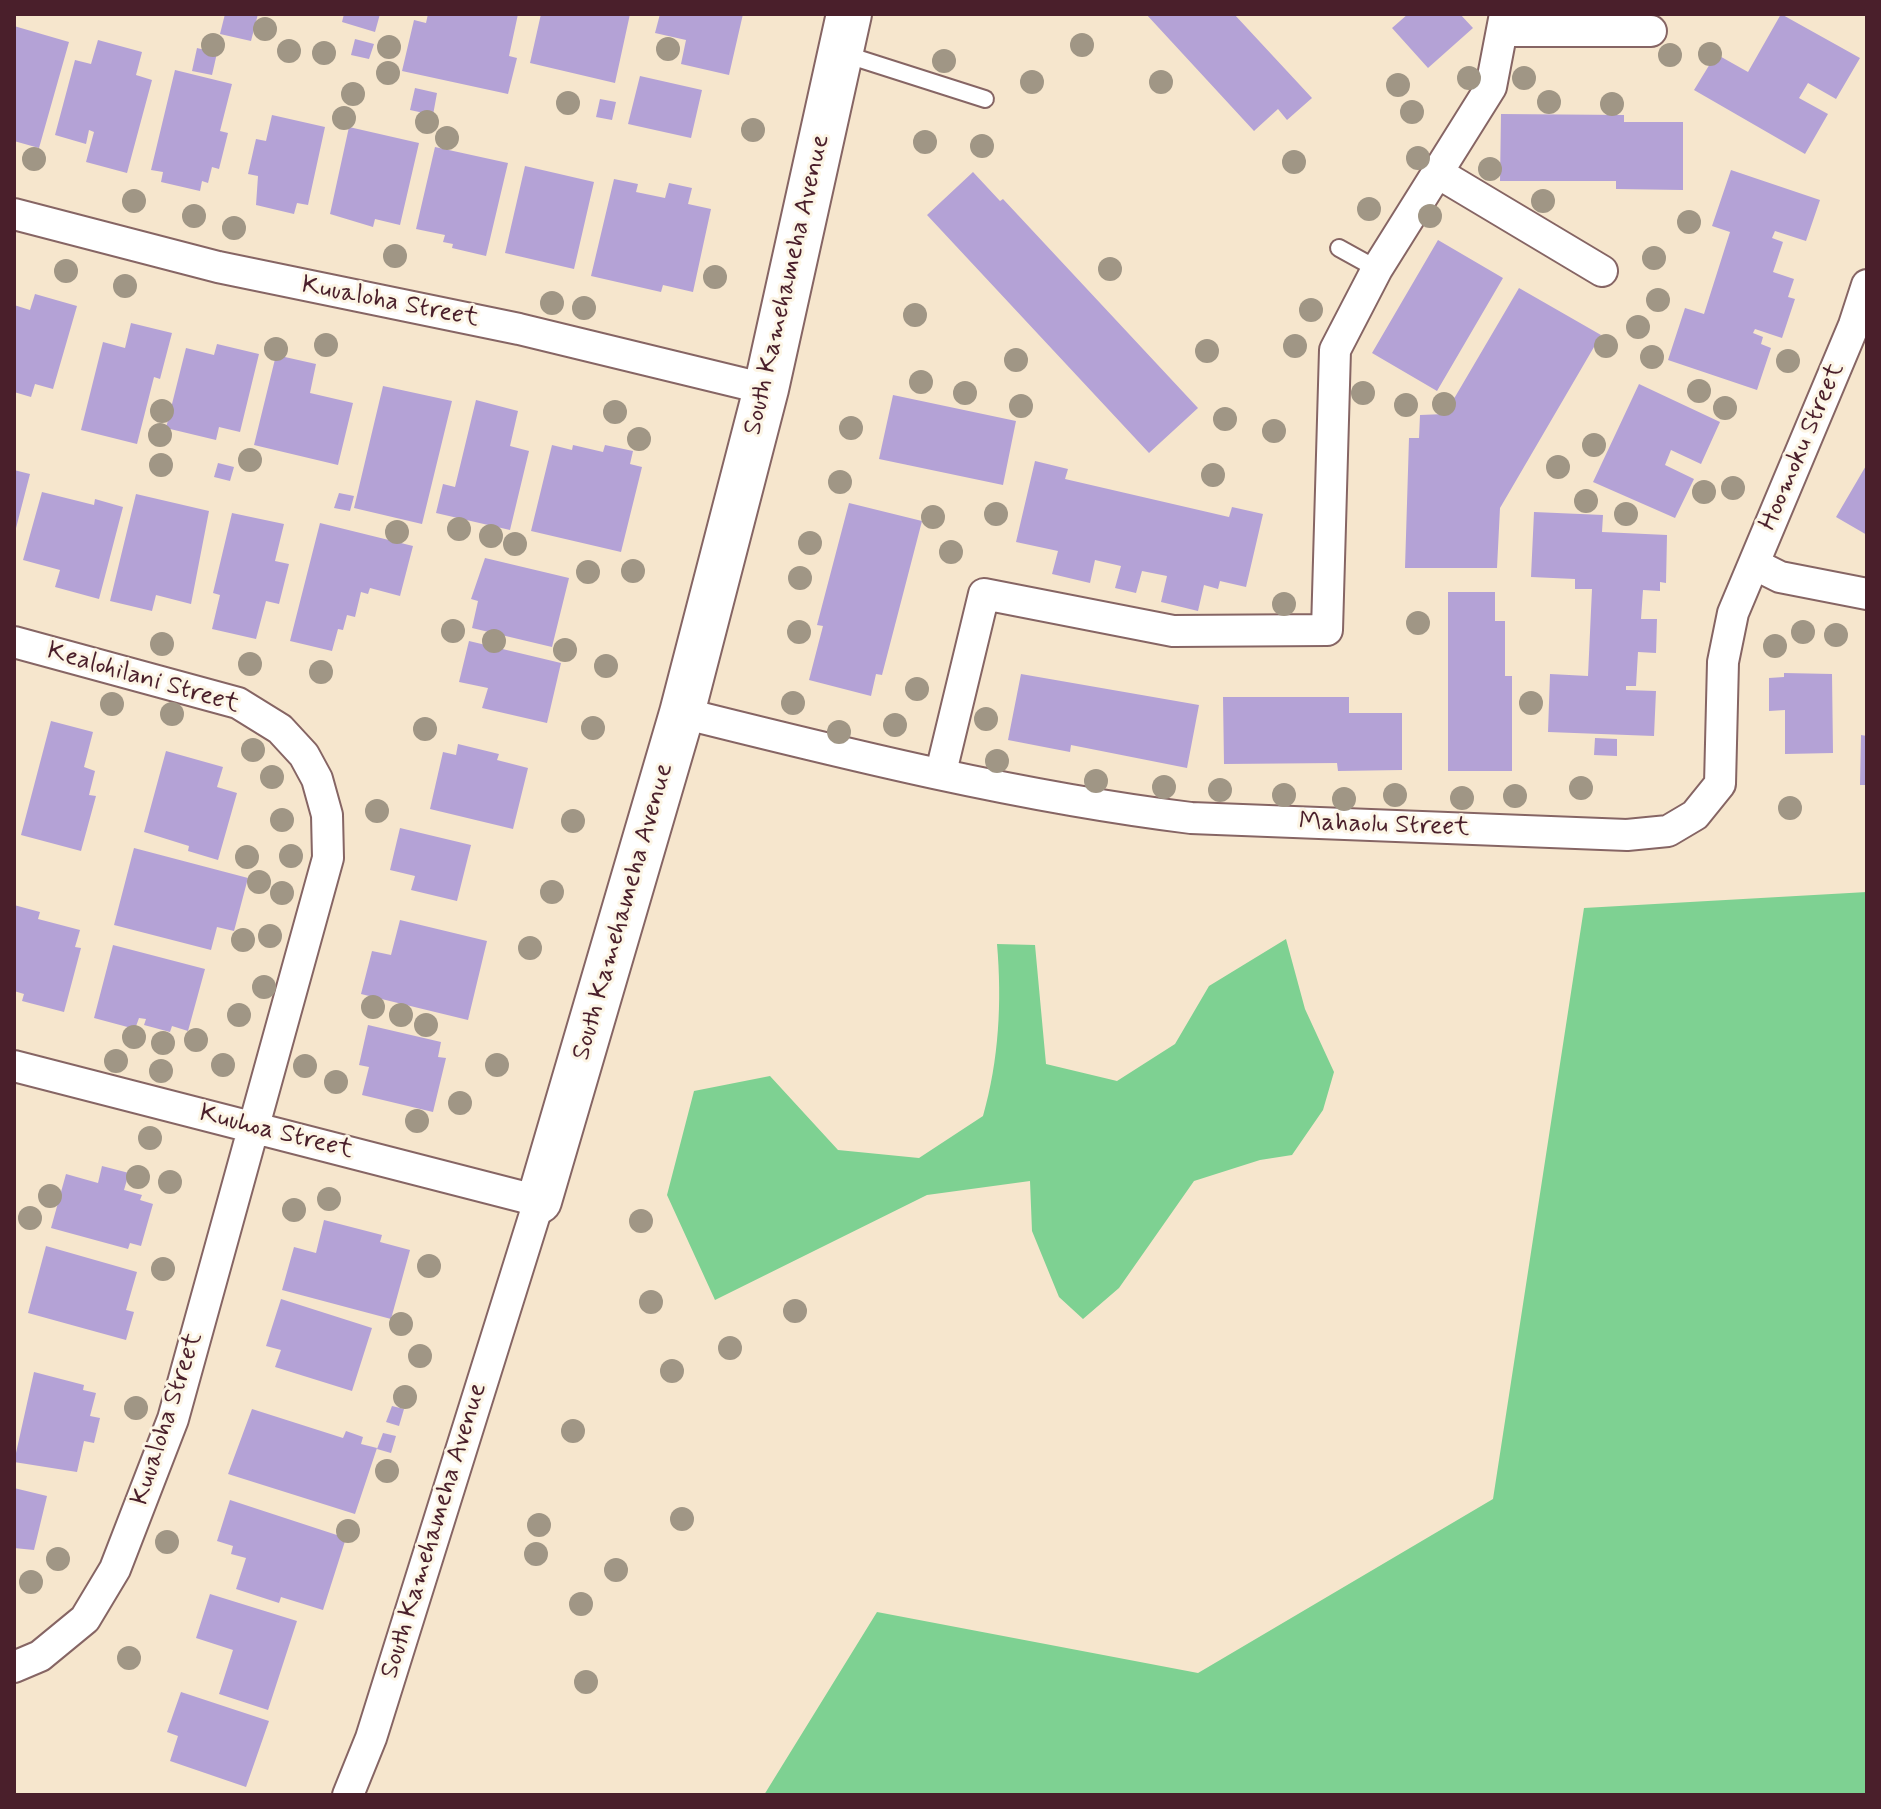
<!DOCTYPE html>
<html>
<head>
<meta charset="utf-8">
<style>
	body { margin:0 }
	#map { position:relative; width:1881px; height:1809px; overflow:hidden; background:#f6e6cd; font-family:Mynerve,sans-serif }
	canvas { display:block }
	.frame { position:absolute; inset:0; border:16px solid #4a1f2b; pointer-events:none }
</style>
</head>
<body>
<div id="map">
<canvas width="1881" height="1809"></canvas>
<div class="frame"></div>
</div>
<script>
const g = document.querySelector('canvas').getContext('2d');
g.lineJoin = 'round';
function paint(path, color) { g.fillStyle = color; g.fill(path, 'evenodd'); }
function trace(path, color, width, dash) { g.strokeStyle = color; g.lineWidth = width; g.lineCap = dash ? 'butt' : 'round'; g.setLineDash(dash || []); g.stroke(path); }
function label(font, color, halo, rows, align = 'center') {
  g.font = font + ' Mynerve,sans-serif'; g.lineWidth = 6; g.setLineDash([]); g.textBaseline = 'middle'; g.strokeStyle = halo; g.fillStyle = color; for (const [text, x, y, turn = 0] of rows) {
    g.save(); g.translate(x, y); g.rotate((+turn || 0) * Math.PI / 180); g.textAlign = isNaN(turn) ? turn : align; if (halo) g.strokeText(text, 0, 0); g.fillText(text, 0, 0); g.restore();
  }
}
paint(new Path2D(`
	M1867,892V1795H764L877,1612L1198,1673L1493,1499L1584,908Z
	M1286,939L1305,1009L1334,1072L1323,1110L1292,1155L1260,1160L1194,1181L1119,1288L1083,1319L1059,1297L1032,1231L1030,1181L927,1195L715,1300L667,1195L694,1091L770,1076L838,1150L919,1158L983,1116C999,1060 1002,1002 997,944L1035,945L1046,1064L1117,1081L1175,1044L1209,986Z`), '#7ed192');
paint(new Path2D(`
	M225,14H258L251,41L220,34Z
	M344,14H380L375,32L342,22Z
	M428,14H518L509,56L517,58L508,94L402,71L414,20L426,23Z
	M541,14H630L615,83L530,63Z
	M660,14H743L729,75L681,64L686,40L655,33Z
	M1146,14H1234L1312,98L1287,120L1278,109L1254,131Z
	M1408,14H1460L1473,28L1428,68L1392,28Z
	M1781,14L1860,58L1836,99L1808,83L1799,98L1828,114L1805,154L1694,90L1716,54L1748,72Z
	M14,26L69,42L39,148L14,141Z
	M355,39L374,44L369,59L351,55Z
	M98,40L142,52L136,75L152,80L127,173L86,162L94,132L89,130L86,144L55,135L75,60L91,64Z
	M197,48L217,53L212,75L192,71Z
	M175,70L232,84L220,131L228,133L219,169L212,167L208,183L202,181L200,191L161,182L163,172L151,170Z
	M640,76L702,90L691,138L628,124Z
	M415,88L437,93L433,115L410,110Z
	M600,99L616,102L612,120L596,117Z
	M1501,114L1624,115V122H1683V190L1616,189V181H1500Z
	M272,115L325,127L308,205L297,203L294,214L256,205L258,176L248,174L256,139L266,141Z
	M349,127L419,143L400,225L375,219L373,227L330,214Z
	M435,147L508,163L486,256L452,248L453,244L443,242L445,235L416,229Z
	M525,166L594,182L574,269L505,253Z
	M1731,170L1820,200L1806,241L1775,231L1772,238L1783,242L1773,272L1794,279L1788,297L1795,299L1782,338L1755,329L1753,333L1763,337L1761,344L1771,348L1757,390L1668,360L1685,308L1704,314L1730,232L1712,226Z
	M973,172L1000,201L1003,199L1198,408L1149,453L927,215Z
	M614,179L638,184L636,192L665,198L669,183L692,188L688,204L711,209L693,292L663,285L661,292L591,276Z
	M1438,240L1503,278L1437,391L1372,353Z
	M1519,288L1601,335L1500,508L1497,568H1405L1409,438H1419L1420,415L1445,414Z
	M35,294L77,306L53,389L35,384L31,397L14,392V305L30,310Z
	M131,323L172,333L160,379L154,377L137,444L81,430L103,342L125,348Z
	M217,344L259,354L240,432L219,427L216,440L166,428L186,348L214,355Z
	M276,355L316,364L310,393L353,403L338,465L254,445Z
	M1639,384L1720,422L1701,464L1671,450L1665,465L1694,479L1675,518L1593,482Z
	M383,386L452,401L422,524L354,508Z
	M893,395L1016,421L1003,485L879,459Z
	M476,400L518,411L510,446L529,451L510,530L436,513L443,484L455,487Z
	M552,445L572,450L573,445L603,452L605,445L633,451L630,464L642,467L621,552L531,531Z
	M1035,461L1068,469L1065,479L1229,517L1232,507L1263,514L1246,587L1220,581L1218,589L1204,585L1198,611L1161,602L1167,576L1142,571L1136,593L1115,588L1121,566L1095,560L1090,583L1052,574L1058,551L1016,542Z
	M218,463L234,467L230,481L214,477Z
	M1867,464V535L1836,517Z
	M14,470L30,474L15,532L14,531Z
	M42,492L94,505L95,499L123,507L99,599L55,587L60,570L23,560Z
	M339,493L354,496L350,511L334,508Z
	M136,494L209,511L191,604L156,595L152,611L110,601Z
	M849,503L922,521L882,675L876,674L871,696L809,680L823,626L817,625Z
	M1534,512L1603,515L1602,532L1667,535L1666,583L1660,582V591L1643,590L1641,619H1657L1656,653L1638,652L1636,686H1626V690L1656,691L1654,736L1548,732L1550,674L1588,676L1592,589H1575V579L1531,577Z
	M232,513L284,524L275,561L289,564L279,604L266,601L256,639L212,629L220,595L213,593Z
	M320,523L413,546L400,596L370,588L368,594L361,592L355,617L347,615L343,630L338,629L332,651L290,641Z
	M485,558L569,578L552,647L472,628L478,601L471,599Z
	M1448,592H1495V621H1505V676H1512V771H1448Z
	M469,641L561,663L547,723L482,708L488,688L459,682Z
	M1784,673L1832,674L1833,753L1785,754V710L1769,711V678L1784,677Z
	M1021,674L1199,705L1187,768L1071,745L1070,752L1008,740Z
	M1223,697H1349V713H1402V770L1338,771L1337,763L1224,764Z
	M51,721L93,732L84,767L95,771L89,795L96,796L81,851L21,835Z
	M1861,735L1867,736V785H1860Z
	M1595,738L1617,739V756L1594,755Z
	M458,744L499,754L497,760L528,768L513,829L430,809L443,752L456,755Z
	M166,751L223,767L217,787L237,793L218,860L188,851L189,846L144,832Z
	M400,828L471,845L457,901L411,890L415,876L390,870Z
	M134,848L248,878L234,931L217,927L211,950L114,925Z
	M14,905L40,912L38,919L80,930L75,947L81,948L64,1012L22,1001L24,994L14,991Z
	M400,920L487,941L468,1020L361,994L372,951L391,955Z
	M113,945L205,969L188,1031L172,1026L170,1032L144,1025L146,1019L139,1018L135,1029L94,1018Z
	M368,1025L441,1042L438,1057L446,1058L433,1112L362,1095L369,1067L359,1065Z
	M102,1166L129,1173L124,1190L142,1195L140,1200L153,1204L141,1246L130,1243L128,1249L51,1228L66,1174L98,1183Z
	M324,1220L382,1235L380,1242L410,1250L391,1319L282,1290L294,1247L316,1253Z
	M46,1246L137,1272L126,1310L134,1312L126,1340L28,1313Z
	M281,1299L372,1328L352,1391L275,1367L281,1350L266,1346Z
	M34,1372L84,1385L83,1390L96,1393L90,1416L100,1418L94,1443L84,1441L77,1472L14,1462Z
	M392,1406L404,1409L399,1426L386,1422Z
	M252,1409L343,1438L346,1431L363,1437L361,1444L377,1448L355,1514L228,1474Z
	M383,1433L396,1436L391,1453L377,1449Z
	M14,1488L47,1496L34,1550L14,1548Z
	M230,1500L346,1538L323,1610L281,1597L279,1603L236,1589L246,1558L231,1554L233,1546L217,1541Z
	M210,1594L297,1621L268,1710L219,1694L233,1650L196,1638Z
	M181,1692L269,1721L246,1787L170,1761L178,1736L167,1732Z`), '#b4a2d6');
const lane = new Path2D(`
	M841,53L985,99
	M1339,248L1377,269`);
const street = new Path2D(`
	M1504,31H1651
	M1438,173L1602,271
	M14,214L218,267L519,329L766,389
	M1754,564L1780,577L1867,594
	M14,642L238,703L280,729L304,755L317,779L327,815L328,858L173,1419L115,1569L85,1619L40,1656L14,1667
	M682,713C850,755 1020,797 1191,818L1627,835L1668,831L1695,815L1720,784L1723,662L1733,613L1854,325L1867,285
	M941,772L984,594L1173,631L1327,630L1335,350L1377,269L1491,87L1505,14
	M14,1066L539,1201L371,1738L348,1795`);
const secondary = new Path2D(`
	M539,1201L682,713L766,389L849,14`);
trace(lane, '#866564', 20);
trace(street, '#866564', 34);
trace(secondary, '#866564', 48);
trace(lane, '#fff', 16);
trace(street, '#fff', 30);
trace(secondary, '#fff', 44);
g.fillStyle = '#a09685';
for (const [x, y] of [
	[265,29],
	[213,45],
	[1082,45],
	[389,47],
	[668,49],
	[289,51],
	[324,53],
	[1710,54],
	[1670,55],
	[944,61],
	[388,73],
	[1469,78],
	[1524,78],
	[1032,82],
	[1161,82],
	[1398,85],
	[353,94],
	[1549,102],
	[568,103],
	[1612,104],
	[1412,112],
	[344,118],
	[427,122],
	[753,130],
	[447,138],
	[925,142],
	[982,146],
	[1418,158],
	[34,159],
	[1294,162],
	[1490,169],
	[134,201],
	[1543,201],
	[1369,209],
	[194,216],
	[1430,216],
	[1689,222],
	[234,228],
	[395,256],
	[1654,258],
	[1110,269],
	[66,271],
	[715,277],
	[125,286],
	[1658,300],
	[552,303],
	[584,308],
	[1311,310],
	[915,315],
	[1638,327],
	[326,345],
	[1295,346],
	[1606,346],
	[276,349],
	[1207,351],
	[1652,357],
	[1016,360],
	[1788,361],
	[921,382],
	[1699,391],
	[965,393],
	[1363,393],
	[1444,404],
	[1406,405],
	[1021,406],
	[1725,408],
	[162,411],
	[615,412],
	[1225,419],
	[851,428],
	[1274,431],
	[160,435],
	[639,439],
	[1594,445],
	[250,460],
	[161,465],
	[1558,467],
	[1213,475],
	[840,482],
	[1733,488],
	[1704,492],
	[1586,501],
	[996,514],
	[1626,514],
	[933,517],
	[459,529],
	[397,532],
	[491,536],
	[810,543],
	[515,544],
	[951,552],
	[633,571],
	[588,572],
	[800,578],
	[1284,604],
	[1418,623],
	[453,631],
	[799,632],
	[1803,632],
	[1836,635],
	[494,641],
	[162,644],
	[1775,646],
	[565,650],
	[250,664],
	[606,666],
	[321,672],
	[917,689],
	[793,703],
	[1531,703],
	[112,704],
	[172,714],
	[986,719],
	[895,725],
	[593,728],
	[425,729],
	[839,732],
	[253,750],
	[997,761],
	[272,777],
	[1096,781],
	[1164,787],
	[1581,788],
	[1220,790],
	[1284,795],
	[1395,795],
	[1515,796],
	[1462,798],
	[1344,799],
	[1790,808],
	[377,811],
	[282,820],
	[573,821],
	[291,856],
	[247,857],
	[259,882],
	[552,892],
	[282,893],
	[270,936],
	[243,940],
	[530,948],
	[264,987],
	[373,1007],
	[239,1015],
	[401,1015],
	[426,1025],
	[134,1037],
	[196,1040],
	[163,1043],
	[116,1061],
	[223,1065],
	[497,1065],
	[305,1066],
	[161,1071],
	[336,1082],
	[460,1103],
	[417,1121],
	[150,1138],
	[138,1177],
	[170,1182],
	[50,1196],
	[329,1199],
	[294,1210],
	[30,1218],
	[641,1221],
	[429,1266],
	[163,1269],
	[651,1302],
	[795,1311],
	[401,1324],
	[730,1348],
	[420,1356],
	[672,1371],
	[405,1397],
	[136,1408],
	[573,1431],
	[387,1471],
	[682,1519],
	[539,1525],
	[348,1531],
	[167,1542],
	[536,1554],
	[58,1559],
	[616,1570],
	[31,1582],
	[581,1604],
	[129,1658],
	[586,1682]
]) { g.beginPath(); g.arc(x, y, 12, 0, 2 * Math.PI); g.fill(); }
label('26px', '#4a1f2b', '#fcf5e5', [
	["South Kamehameha Avenue",788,285,-77],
	["Kuualoha Street",390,303,11],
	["Hoomoku Street",1803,447,-67],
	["Kealohilani Street",143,679,16],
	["Mahaolu Street",1384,826,2],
	["South Kamehameha Avenue",624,912,-74],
	["Kuuhoa Street",276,1133,14],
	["Kuualoha Street",168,1419,-72],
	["South Kamehameha Avenue",435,1531,-73]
]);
</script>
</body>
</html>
